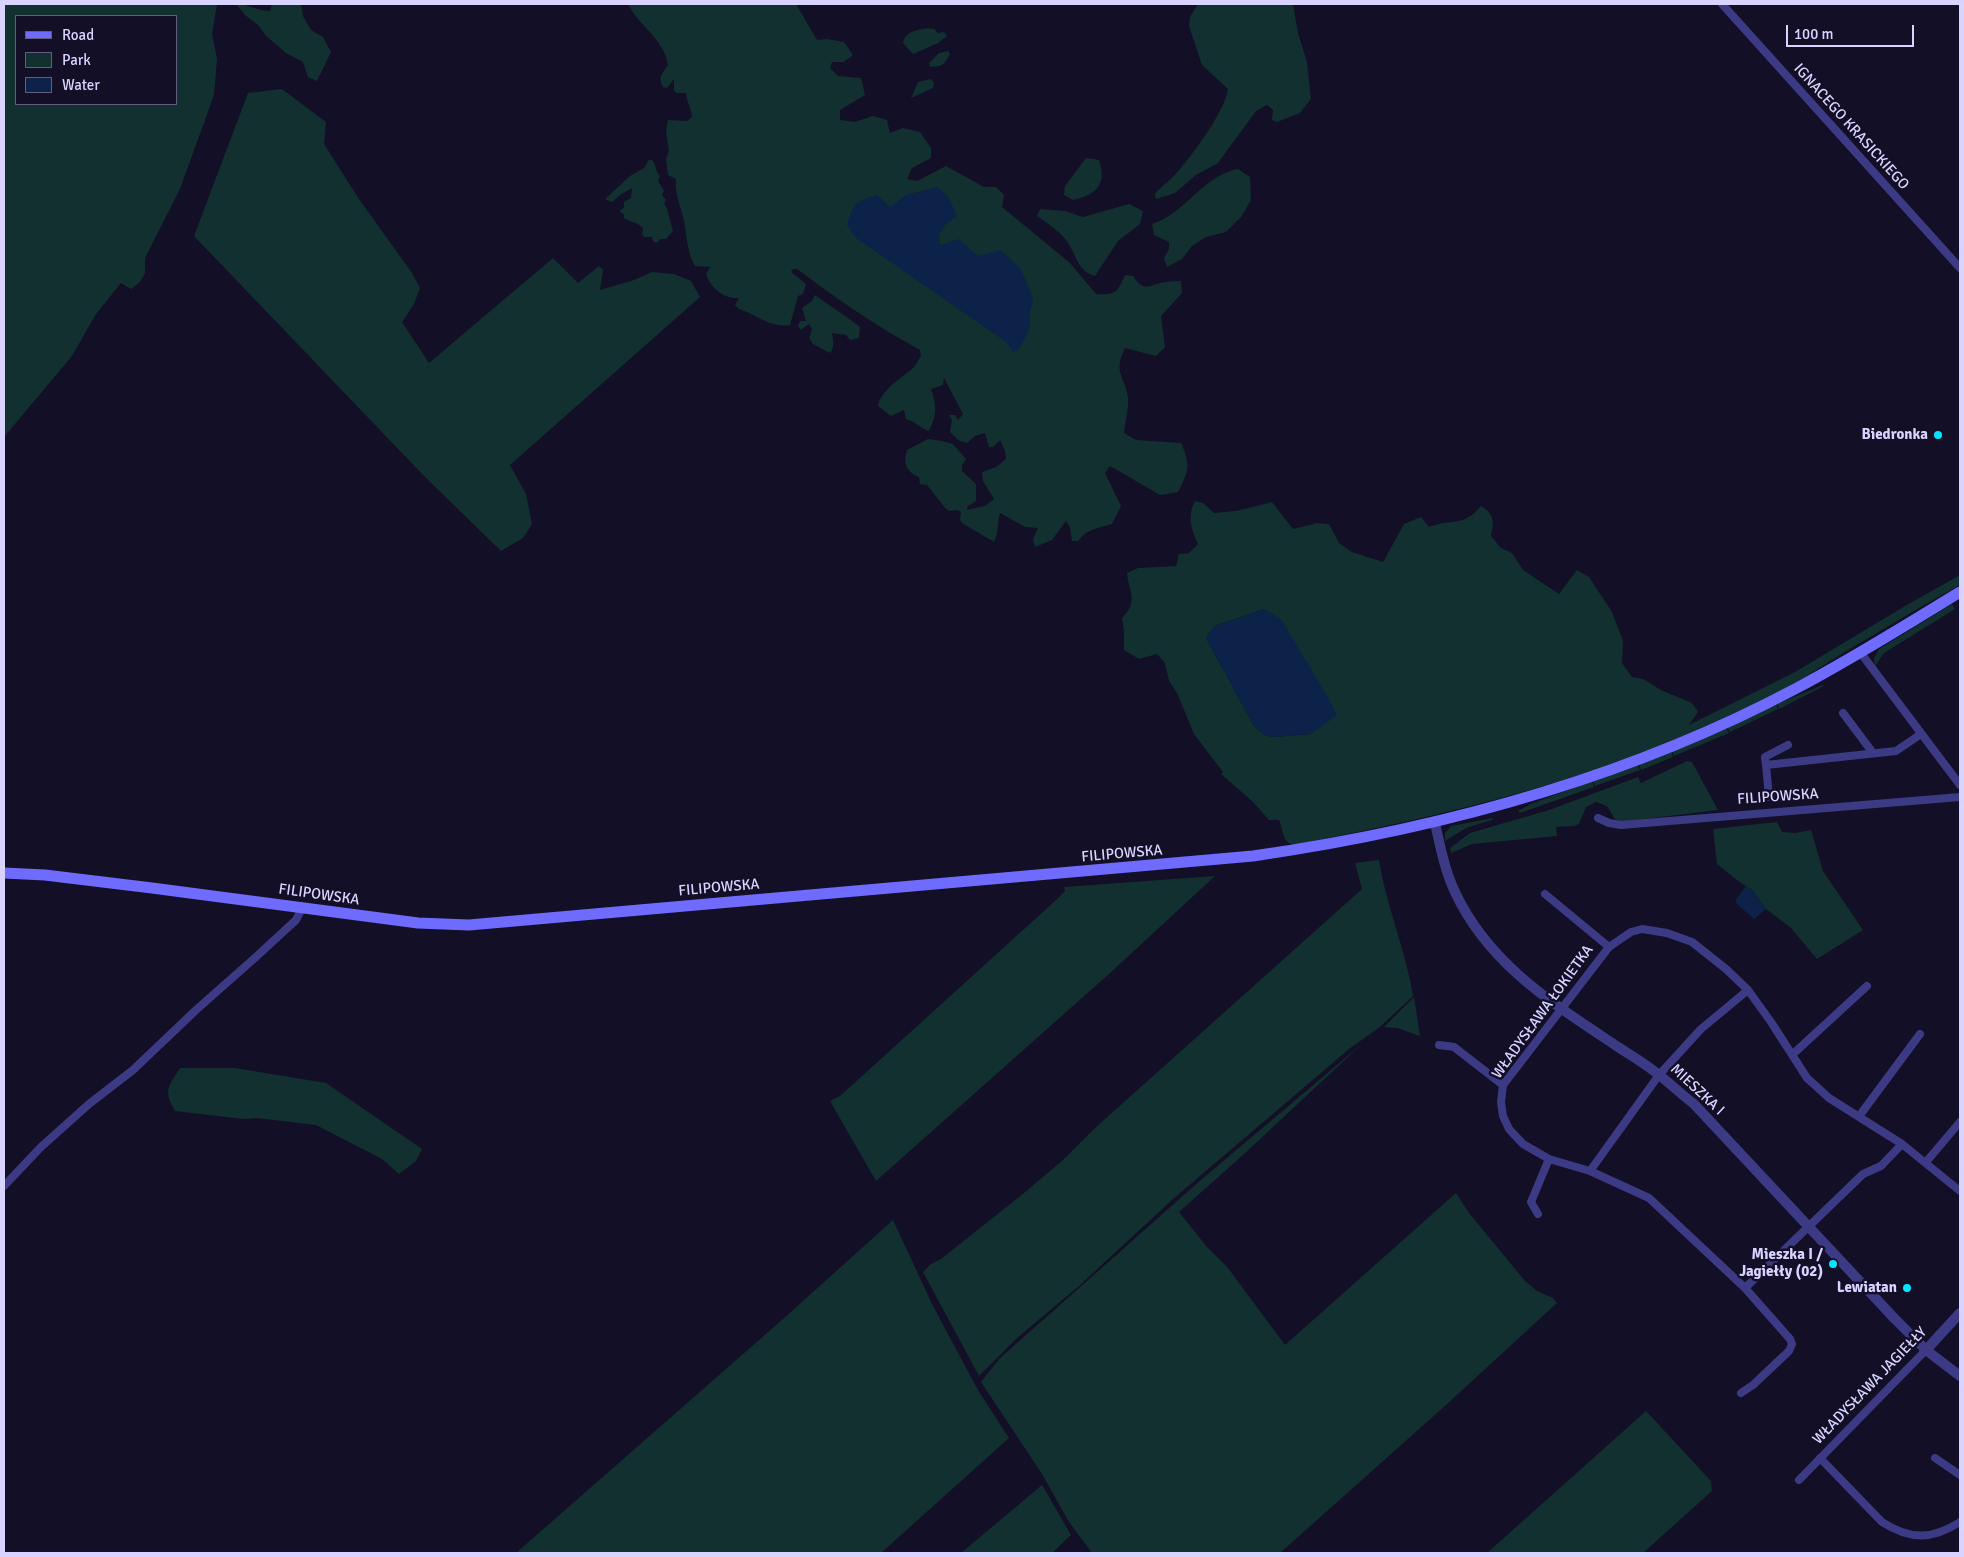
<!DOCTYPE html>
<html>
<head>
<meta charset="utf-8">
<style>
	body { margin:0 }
	#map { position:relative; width:1964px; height:1557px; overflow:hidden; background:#130f26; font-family:Signika,sans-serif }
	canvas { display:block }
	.frame { position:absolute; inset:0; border:5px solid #d9d4ff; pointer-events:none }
	.legend { position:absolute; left:15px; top:15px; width:162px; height:90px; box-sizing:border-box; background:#130f26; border:1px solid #625e7d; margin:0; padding:6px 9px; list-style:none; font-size:15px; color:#d9d4ff }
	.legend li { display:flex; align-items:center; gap:10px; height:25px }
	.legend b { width:25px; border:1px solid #625e7d }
	.scale { position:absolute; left:1786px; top:25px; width:128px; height:22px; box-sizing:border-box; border:2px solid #d9d4ff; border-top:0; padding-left:6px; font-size:15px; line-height:18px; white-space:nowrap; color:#d9d4ff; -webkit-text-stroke:4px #130f26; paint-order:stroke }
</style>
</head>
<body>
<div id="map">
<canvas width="1964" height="1557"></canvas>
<div class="frame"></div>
<ul class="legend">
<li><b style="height:6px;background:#6f6bff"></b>Road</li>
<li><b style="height:14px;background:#12302f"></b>Park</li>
<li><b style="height:14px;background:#0c2248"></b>Water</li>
</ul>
<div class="scale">100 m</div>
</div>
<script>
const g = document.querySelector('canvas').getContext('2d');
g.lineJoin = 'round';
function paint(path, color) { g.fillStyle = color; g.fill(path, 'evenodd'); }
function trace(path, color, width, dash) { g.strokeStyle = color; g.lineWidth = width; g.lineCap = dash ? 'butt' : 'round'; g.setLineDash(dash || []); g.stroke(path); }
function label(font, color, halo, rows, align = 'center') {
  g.font = font + ' Signika,sans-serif'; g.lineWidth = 5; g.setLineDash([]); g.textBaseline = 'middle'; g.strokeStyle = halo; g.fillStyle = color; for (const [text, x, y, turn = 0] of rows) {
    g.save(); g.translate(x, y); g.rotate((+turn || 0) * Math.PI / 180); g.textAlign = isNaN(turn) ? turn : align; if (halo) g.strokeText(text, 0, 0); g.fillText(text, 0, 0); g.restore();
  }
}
paint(new Path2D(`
	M4,4H217L212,34L217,59L214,95L180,189L145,258V273L140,282L131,289L121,283L96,314L72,356L4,437ZM16,16H176V104H16Z
	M236,4C249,4 257,11 270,11L272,4H301L303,16L311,30L323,37L331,52L317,81L308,77L303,62L286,53L266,36L259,26L245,15Z
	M628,4H796L817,40L827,39L844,42L853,55L844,62H832L830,68L838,76L861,78L865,95L840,110V120L855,122L873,116L887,120L890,133L903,128L920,132L931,148V158L912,168L907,179L917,181L946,166L984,187H996L1004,195L1002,207L1070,263L1096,294C1116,295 1117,293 1125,275L1133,276C1144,293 1149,285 1165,282C1170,281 1176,281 1181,281L1182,293L1161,316L1165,347L1156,356L1125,348C1113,372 1124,375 1128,397C1129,408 1125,422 1124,433L1136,440L1181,443C1191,465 1189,471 1178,492L1160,495L1110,466L1105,473L1121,506L1112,524C1098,528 1087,529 1078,541H1072L1070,527L1066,521L1052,540L1035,547L1033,539L1038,528L1025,527L1000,513C997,523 999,532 994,542L962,523L960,519L961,512L957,510L950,511L946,509L927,485L920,484L919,477C906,472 903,463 907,450L928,439L942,441L953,444L966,459L962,465V471L976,484V501L968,506L967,510L985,506L994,499L983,481L982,472L996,467L1006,459L1005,451L1000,440L993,447H989L985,433L975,436L967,443L958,440L950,432L952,420L949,415H955L958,420L963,414L944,378L943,385L931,389C937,406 937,415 929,431C920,428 915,421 906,419L904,410L891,416L878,406C881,390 900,379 912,369C916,366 918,360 921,356L920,350C876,326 837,299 797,269H793L791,272L806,284L803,294L798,296L790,325C770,328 757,315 739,309L735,305L739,298C723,299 711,288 706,274L710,267L695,266C687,252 687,237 684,221C681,205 674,195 676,179L668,175L666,159L669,151L666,131L668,120L687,121L692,117C691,108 687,102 686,93H677L674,91V79L667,88L663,87C657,76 663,73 668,65C665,40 638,25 628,4Z
	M1198,4H1293L1298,33L1307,62L1311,99L1300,113L1277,122L1272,120L1273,110L1267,105L1256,111L1218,163L1196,175L1175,193L1156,199L1155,194C1160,187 1166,184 1172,178C1189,160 1225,112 1228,89L1202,65L1189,26L1190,17Z
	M928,28L934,29L938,33L944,32L947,36L938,43L913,54L903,43C906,31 917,30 928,28Z
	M948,51L950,54C944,66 942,66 930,67L929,63L939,53Z
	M931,79L934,83L933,88L911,98L918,82Z
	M282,89L326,122L324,144L359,199L412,273L420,288L414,304L402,322L429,363L553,258L578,283L599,266L603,270L600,290L634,280L652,272L674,274L691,281L700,297L510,465L526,494L532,524L523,538L501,551L425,477L194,236L248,93Z
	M1086,158L1099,160C1107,184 1097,195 1073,200L1064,195L1065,186Z
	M649,160H652C656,164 655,171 660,176L658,181L664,191L662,195L666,200L664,203L667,209L673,231L666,239H661L656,243L653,241L652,237H644L642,234L643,228C634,220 632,223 624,218V214L621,213L620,210L624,208V202L631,198L632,188L620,195L612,202L605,199L630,176L644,168Z
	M1238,169L1250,177L1251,200L1241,217L1226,232L1206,237L1192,246L1182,259L1167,267L1164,258L1169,249V242L1154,235L1152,224C1185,214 1203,175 1238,169Z
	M1129,204L1143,211L1140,224L1118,241L1095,276C1077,271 1077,256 1068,243C1061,232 1048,224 1037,216L1040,209L1065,211L1083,217Z
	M815,295C830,306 845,315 860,327L859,338L850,340L846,335L832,333C833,340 835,347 830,353L813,344L809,338L812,329L809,324L801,330L798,326L800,321H806L802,308L812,301Z
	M1195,501L1203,503L1214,513L1236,511L1272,502L1293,529L1317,523L1329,524L1339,543L1352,552L1383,562L1404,524L1421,517L1429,527C1452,518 1463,528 1481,506C1495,515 1494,521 1491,536L1501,548L1512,553L1523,570L1559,594L1577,570L1589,577L1612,612L1623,641L1622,663L1632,677L1643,679L1661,690L1692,703L1698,712L1689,725L1795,672L1905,606L1960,575V585C1921,606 1882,630 1843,653C1820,667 1799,682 1775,694C1712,724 1647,754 1580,775C1486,805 1390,826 1294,845C1281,842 1284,830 1279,820H1269L1253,802L1221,774L1223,772L1194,734L1177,693L1169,681L1165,663L1157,654L1139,659L1124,650V631L1122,618C1139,601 1129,593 1127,573L1138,568L1176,566L1179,554L1189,553L1198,544C1191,529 1187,516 1195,501ZM1264,609L1311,734L1273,737L1264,735L1254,726L1206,638L1215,626Z
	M1952,604L1955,609L1884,653L1875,666L1874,658L1879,649Z
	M1823,685L1824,686L1779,709L1777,704Z
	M1776,704L1778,709L1730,732L1727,727Z
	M1726,728L1729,733L1674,756L1672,751Z
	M1671,751L1673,757L1641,770L1639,764Z
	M1687,761L1692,762L1718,810L1620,822L1615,819L1607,806L1596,802L1586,807L1579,824L1574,826L1556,827L1557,836L1472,844L1451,853L1450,848L1470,833L1549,810L1638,777L1641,783Z
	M1638,764L1640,770L1595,786L1593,781Z
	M1592,781L1594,787L1520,813L1518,811L1531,804Z
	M1493,818L1492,820L1466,828L1445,841V833L1451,826Z
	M1777,822L1782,832L1795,833L1811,830L1823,871L1863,930L1817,959L1791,928L1766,909L1752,890L1738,881L1717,864L1713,829Z
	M1379,860C1386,906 1406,950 1413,996L1380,1027L1349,1049L1173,1199L1079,1286L1017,1338L979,1376L923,1272L931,1264L941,1259L1024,1193L1063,1160L1095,1128L1362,889L1355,863Z
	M1215,876L1109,974L876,1181L830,1101L840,1096L1055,901L1065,891L1064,887Z
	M1414,997L1420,1036L1397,1028L1384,1027Z
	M1363,1043L1243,1155L1179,1212L1207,1247L1228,1268L1285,1345L1456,1193L1469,1213L1525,1281L1537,1291L1553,1298L1557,1303L1446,1405L1280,1553H1092L1069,1522L1042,1474L981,1382L999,1359L1202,1179Z
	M180,1068H235L326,1083L422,1149L416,1161L399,1174L382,1159L316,1125L257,1118L243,1119L175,1111C163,1090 168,1087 180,1068Z
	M893,1220L933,1306L978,1390L1009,1438L881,1553H516L783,1319Z
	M1646,1411L1711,1481L1712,1491L1643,1553H1487Z
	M1042,1485L1071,1535L1052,1553H961Z`), '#12302f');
paint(new Path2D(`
	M937,187L948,196L957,216L945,225L939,235L940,245L959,239L978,256L1001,250L1021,269L1033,299L1030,312V328L1020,348L1013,352L1006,342L856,238L847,225C853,203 856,201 877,195L890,207L906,195Z
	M1264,609L1281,619L1329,699L1337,715L1311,734L1273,737L1264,735L1254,726L1206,638L1215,626Z
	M1746,886L1752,890L1766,909L1754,919C1747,911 1741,910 1735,901Z`), '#0c2248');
trace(new Path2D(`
	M1722,4L1960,268
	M1860,652L1960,785
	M1843,713L1873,753
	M1766,765L1765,757L1788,745
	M1769,797L1766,765L1896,751L1921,734
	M1598,818L1609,823L1621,825L1960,797
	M1545,894L1609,947
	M1439,1045L1454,1047L1503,1085
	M1793,1054L1867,986
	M1860,1115L1920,1034
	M1926,1162L1960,1122
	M1590,1171L1659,1075L1701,1029L1748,990
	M4,1186L41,1147L89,1104L133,1070L196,1010L257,956L296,920L302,908
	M1538,1214L1531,1202L1549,1159
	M1745,1288L1863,1174L1881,1166L1902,1144
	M1741,1393L1753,1385L1789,1351L1792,1344L1790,1339L1745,1288L1649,1198L1590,1171L1549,1159L1523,1144L1509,1129L1503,1116L1501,1102L1503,1085L1609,947L1631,932L1642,929L1667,933L1692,942L1726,969L1748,990L1771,1022L1807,1078L1829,1098L1902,1144L1960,1191
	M1820,1458L1882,1522C1910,1540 1932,1540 1960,1522
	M1935,1458L1960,1475
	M1799,1480L1926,1350`), '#3d3a85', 8);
trace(new Path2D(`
	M1435,823C1440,846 1445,871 1455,892C1489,965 1554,1004 1618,1047C1632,1056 1646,1064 1659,1075C1671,1084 1682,1095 1694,1104L1894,1318L1926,1350L1960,1376
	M1926,1350L1960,1313`), '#3d3a85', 10);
trace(new Path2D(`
	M4,873L45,875L152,888L418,923L469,925L1253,856C1441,829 1627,778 1795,689C1852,659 1906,625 1960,592`), '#6f6bff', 11);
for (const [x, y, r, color] of [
	[1938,435,5,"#00e5ff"],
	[1833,1264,5,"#00e5ff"],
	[1907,1288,5,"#00e5ff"]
]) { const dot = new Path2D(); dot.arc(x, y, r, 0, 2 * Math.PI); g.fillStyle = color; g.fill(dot); trace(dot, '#130f26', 2); }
label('15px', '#d9d4ff', '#130f26', [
	["IGNACEGO KRASICKIEGO",1851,127,48],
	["FILIPOWSKA",1778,797,-4],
	["FILIPOWSKA",1122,854,-5],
	["FILIPOWSKA",719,888,-5],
	["FILIPOWSKA",319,895,8],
	["WŁADYSŁAWA ŁOKIETKA",1543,1012,-54],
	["MIESZKA I",1697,1090,43],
	["WŁADYSŁAWA JAGIEŁŁY",1870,1386,-46]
]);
label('bold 15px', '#d9d4ff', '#130f26', [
	["Biedronka",1928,435],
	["Mieszka I /",1823,1255],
	["Jagiełły (02)",1823,1272],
	["Lewiatan",1897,1288]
], 'right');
</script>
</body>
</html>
